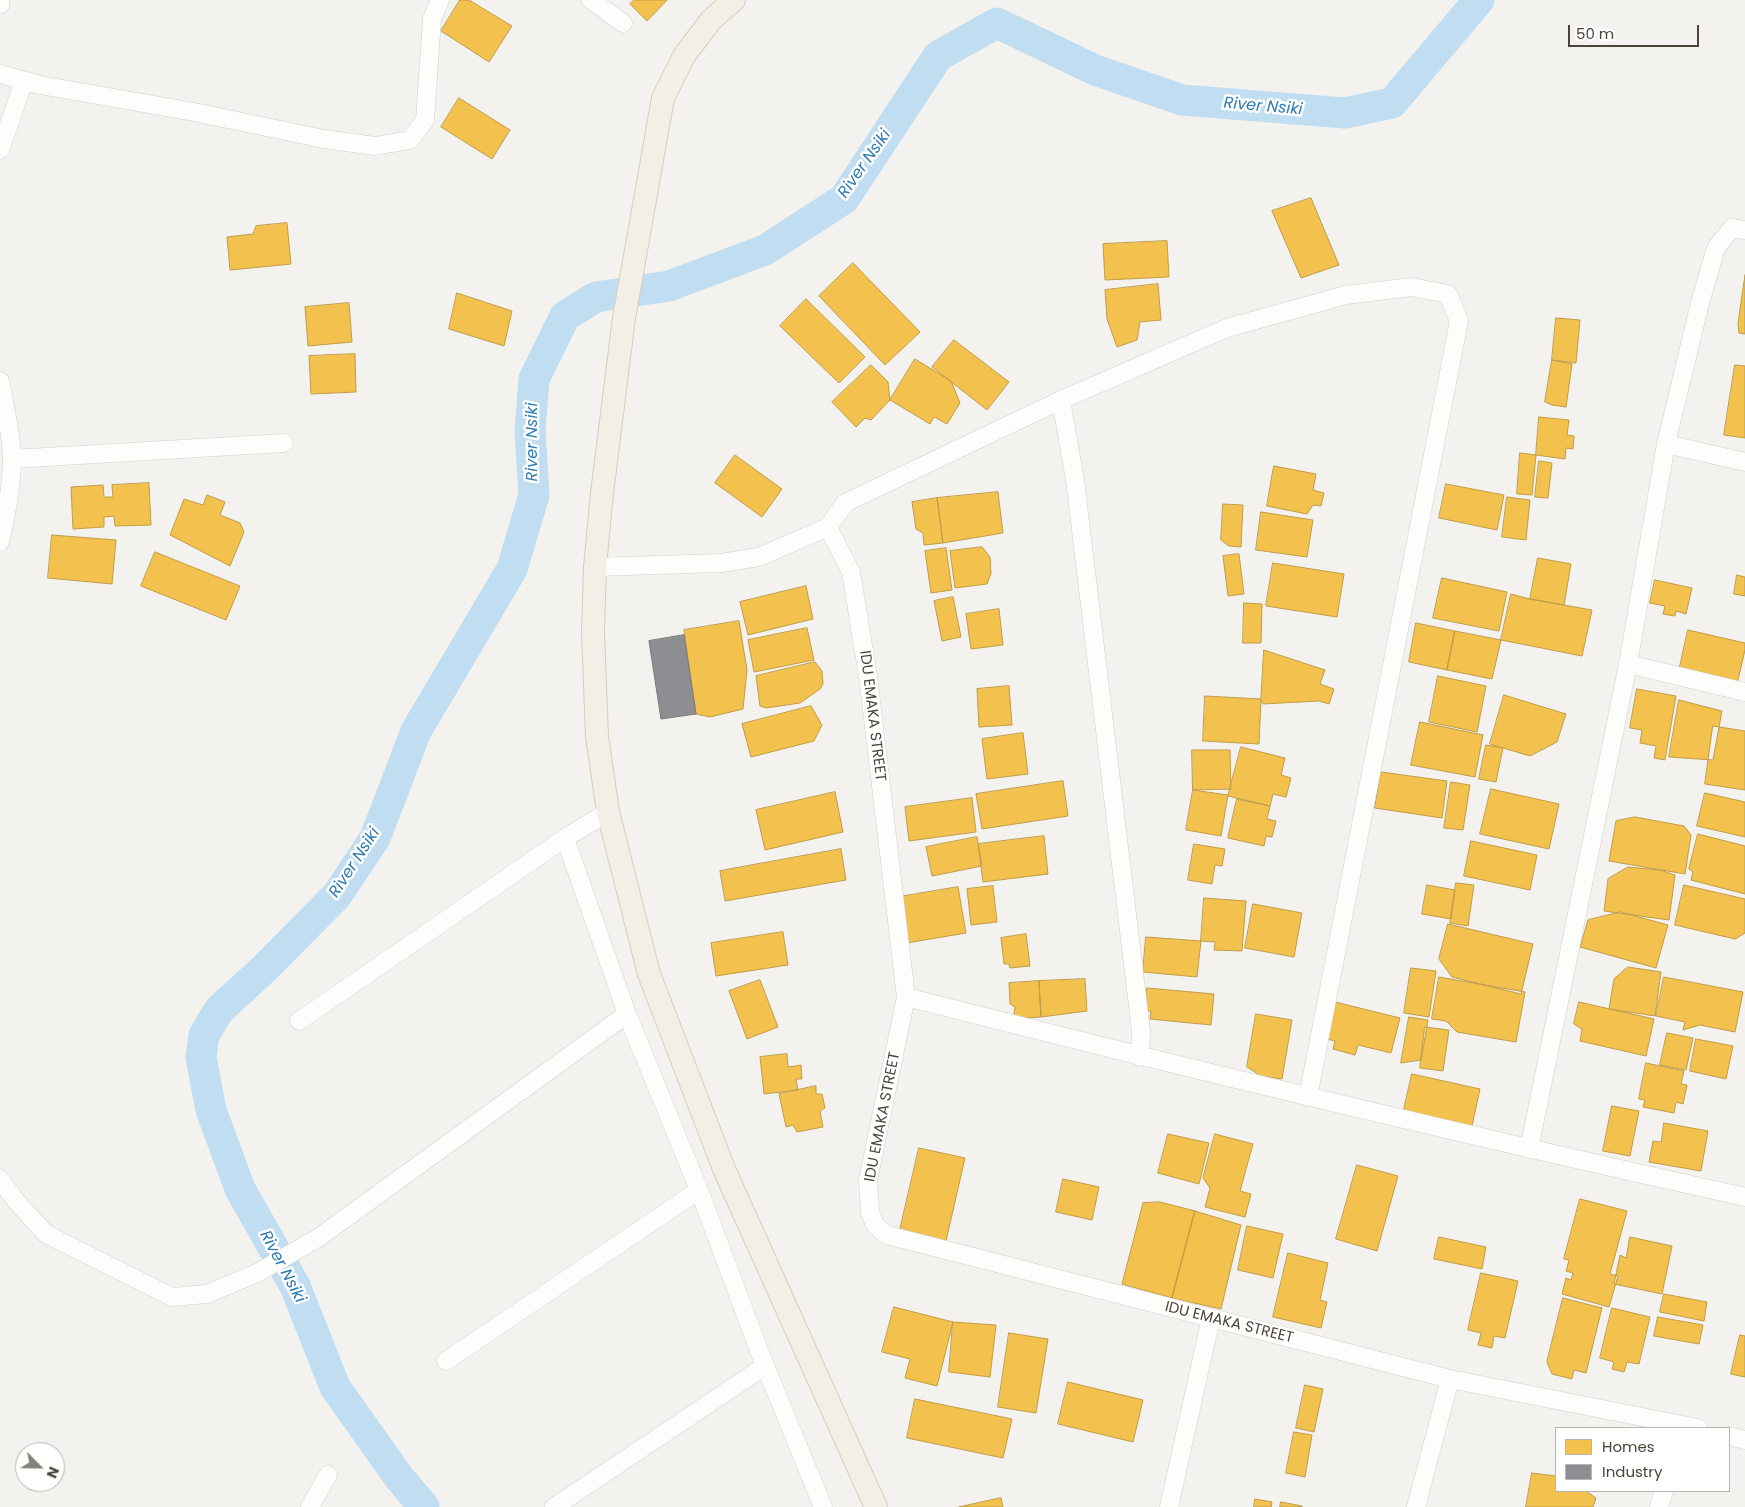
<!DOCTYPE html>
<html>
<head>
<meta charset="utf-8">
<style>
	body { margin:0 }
	#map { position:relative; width:1745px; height:1507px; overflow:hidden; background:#f4f2ee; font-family:Poppins,sans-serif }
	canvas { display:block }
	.legend { position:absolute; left:1555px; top:1427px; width:175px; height:65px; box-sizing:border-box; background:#fff; border:1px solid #b7b4b0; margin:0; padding:6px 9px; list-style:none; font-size:15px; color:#4b4439 }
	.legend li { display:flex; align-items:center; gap:10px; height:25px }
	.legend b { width:25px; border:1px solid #b7b4b0 }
	.north { position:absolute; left:15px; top:1442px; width:50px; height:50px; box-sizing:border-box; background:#fff; border:1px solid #b7b4b0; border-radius:50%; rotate:113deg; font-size:14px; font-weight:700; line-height:20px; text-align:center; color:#4b4439 }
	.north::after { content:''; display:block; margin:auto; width:18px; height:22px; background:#868178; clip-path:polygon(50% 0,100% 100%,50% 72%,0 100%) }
	.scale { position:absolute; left:1568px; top:25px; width:131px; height:22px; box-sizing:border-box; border:2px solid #4b4439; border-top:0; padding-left:6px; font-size:15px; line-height:18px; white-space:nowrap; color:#4b4439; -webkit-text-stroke:4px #fff; paint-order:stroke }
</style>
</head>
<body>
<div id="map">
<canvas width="1745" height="1507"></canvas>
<ul class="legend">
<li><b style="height:14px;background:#f2c14e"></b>Homes</li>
<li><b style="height:14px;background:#8d8d92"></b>Industry</li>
</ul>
<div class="north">N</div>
<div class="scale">50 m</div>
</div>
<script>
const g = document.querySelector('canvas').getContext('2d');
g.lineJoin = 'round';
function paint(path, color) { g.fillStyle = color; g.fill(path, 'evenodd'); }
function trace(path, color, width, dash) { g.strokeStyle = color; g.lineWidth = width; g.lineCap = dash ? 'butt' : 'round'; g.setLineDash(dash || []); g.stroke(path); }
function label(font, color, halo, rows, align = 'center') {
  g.font = font + ' Poppins,sans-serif'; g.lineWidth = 5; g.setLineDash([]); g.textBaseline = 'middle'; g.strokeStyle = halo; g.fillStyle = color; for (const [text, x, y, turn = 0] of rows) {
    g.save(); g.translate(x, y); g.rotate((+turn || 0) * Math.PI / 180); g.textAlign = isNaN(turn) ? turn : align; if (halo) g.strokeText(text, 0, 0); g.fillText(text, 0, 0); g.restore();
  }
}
const homes = new Path2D(`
	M460,0H469L512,26L489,62L441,31Z
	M634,0H667L647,21L630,4Z
	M459,98L510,130L492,159L441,127Z
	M1311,198L1339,265L1301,278L1272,211Z
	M287,223L291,264L230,270L227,237L253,234L256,226Z
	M1167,241L1169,277L1105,280L1103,244Z
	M853,263L920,332L885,365L819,296Z
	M1745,275V334L1739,333L1738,324Z
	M1158,284L1161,320L1140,322L1137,340L1117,347L1107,319L1105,290Z
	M457,293L512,311L504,346L449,329Z
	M806,299L865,357L839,383L780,326Z
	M349,303L352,342L308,346L305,307Z
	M1556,318L1580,320L1576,363L1552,360Z
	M954,340L1009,382L987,410L932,367Z
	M355,354L356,392L311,394L309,356Z
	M915,359L951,381L960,403L947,424L934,417L930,424L890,400Z
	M1552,360L1572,364L1566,407L1552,405L1545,402Z
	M871,365L888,382L890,400L871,420L865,418L856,427L832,402Z
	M1735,365L1745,366V438L1724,435Z
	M1539,417L1569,420L1567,435L1574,436L1573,449L1566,448L1565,459L1536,455Z
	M1520,453L1536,455L1532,495L1517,494Z
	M735,455L782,489L762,517L715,483Z
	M1539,461L1552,463L1548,498L1535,497Z
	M1274,466L1316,474L1313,490L1324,493L1321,506L1313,505L1307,514L1267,506Z
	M149,483L151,525L115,526L114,516L104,517V527L73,529L71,487L103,485L104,497H113L112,485Z
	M1446,484L1504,495L1497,530L1439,518Z
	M998,492L1003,533L943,543L937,498Z
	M207,495L225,502L220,515L240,523L244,532L230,566L170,535L184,499L203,505Z
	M1507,497L1530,500L1526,540L1502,537Z
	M937,498L943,543L924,545L923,533L916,529L912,502Z
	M1223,504L1243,505L1241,547L1229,546L1221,540Z
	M1261,512L1313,520L1307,557L1256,550Z
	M52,535L116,540L112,584L48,578Z
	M982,547L990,557L991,573L987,584L955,588L950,551Z
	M946,548L952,590L931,593L925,551Z
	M155,552L240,586L226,620L141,586Z
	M1239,554L1244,594L1228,596L1223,556Z
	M1538,558L1571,564L1564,605L1530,599Z
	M1273,563L1344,574L1337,617L1266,606Z
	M1737,575L1745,577V596L1734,594Z
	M1442,578L1507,592L1499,631L1433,618Z
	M1655,580L1692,588L1686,614L1676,611L1675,616L1663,614L1665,606L1650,603Z
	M806,586L813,619L748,635L740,602Z
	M1511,594L1530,599L1592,610L1582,656L1501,640Z
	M953,597L961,637L942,641L934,601Z
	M1244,603L1262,604L1261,643H1243Z
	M999,609L1003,645L971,649L966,614Z
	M739,621L747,670L743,709L710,717L696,714L684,630Z
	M1416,623L1455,631L1447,670L1409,662Z
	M807,628L814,660L754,672L748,640Z
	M1688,630L1745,643V650L1737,684L1679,671Z
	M1455,631L1501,640L1492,679L1447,670Z
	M1264,650L1325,670L1320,684L1334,689L1329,704L1319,701L1263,704L1261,699Z
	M815,662L822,671L823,684L820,689L800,703L766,708L760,706L756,676Z
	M1438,676L1486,686L1477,732L1429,722Z
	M1009,686L1012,725L979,727L977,689Z
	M1637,689L1676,696L1665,760L1654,758L1656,746L1640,743L1642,730L1630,728Z
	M1504,695L1566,714L1557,742L1530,756L1490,744Z
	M1205,696L1261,699L1259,744L1203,741Z
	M1679,700L1722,711L1713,760L1669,757Z
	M811,706L822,725L814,741L751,757L742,724Z
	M1420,722L1483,735L1475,777L1411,765Z
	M1713,726L1745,731V790L1705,784Z
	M1023,733L1028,774L987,779L982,739Z
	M1486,745L1503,748L1496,782L1479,779Z
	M1241,747L1285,758L1281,775L1291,778L1286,797L1273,794L1270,806L1228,796Z
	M1192,750H1230L1231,789L1193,790Z
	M1381,772L1447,781L1442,818L1375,808Z
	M1063,781L1068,816L982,829L976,794Z
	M1451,782L1470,785L1463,830L1444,828Z
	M1491,789L1559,804L1549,849L1480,834Z
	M1193,790L1228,795L1221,836L1186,830Z
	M835,792L843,832L765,850L756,810Z
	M1705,793L1745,802V837L1697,826Z
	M972,798L976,832L909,841L905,807Z
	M1237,799L1270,806L1267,819L1276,821L1272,837L1266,836L1264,846L1228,838Z
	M1635,817L1684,826L1691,835L1685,874L1609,861L1616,821Z
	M1698,834L1745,846V894L1691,880L1693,872L1689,869Z
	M1044,836L1048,874L983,882L978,844Z
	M977,837L982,866L932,876L926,847Z
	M1471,841L1537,855L1530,890L1464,876Z
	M1194,844L1225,849L1222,866L1215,865L1212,884L1188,880Z
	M841,849L846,880L725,901L720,871Z
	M1628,867L1660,870L1675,875L1669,920L1604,911L1608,879Z
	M1456,883L1474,885L1468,926L1450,923Z
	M1427,885L1455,890L1451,919L1422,914Z
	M1684,885L1745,899V933L1735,939L1675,925Z
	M993,886L997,922L971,925L967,889Z
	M958,887L966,933L907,943L899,897Z
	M1204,898L1246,901L1242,951L1214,950L1215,942L1201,941Z
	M1253,904L1302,913L1294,957L1245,948Z
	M1621,912L1668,925L1656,968L1580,947L1588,920Z
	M1448,924L1533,944L1521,994L1452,977L1439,959Z
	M783,932L788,965L716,976L711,943Z
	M1026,934L1030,966L1010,968L1009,964H1004L1001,938Z
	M1146,937L1201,941L1197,977L1143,972Z
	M1628,967L1661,972L1655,1016L1609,1009L1614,979Z
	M1411,968L1436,971L1429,1017L1404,1013Z
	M1439,977L1525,992L1516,1042L1457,1032L1446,1021L1432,1019Z
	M1664,977L1743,992L1735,1032L1700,1025L1683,1030L1685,1022L1656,1016Z
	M1085,979L1087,1011L1041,1017L1039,981Z
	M760,980L778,1027L747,1039L729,991Z
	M1039,981L1041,1017L1013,1019L1015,1007L1010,1004L1009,983Z
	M1147,988L1214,994L1211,1025L1150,1019L1151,1011H1145Z
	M1331,1001L1400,1018L1391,1053L1358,1045L1355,1055L1333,1049L1335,1041L1322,1038Z
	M1579,1002L1654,1019L1646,1056L1580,1041L1582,1029L1574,1024Z
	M1256,1014L1292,1020L1282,1079L1261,1076L1247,1067Z
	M1409,1017L1428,1020L1421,1060L1401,1063Z
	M1425,1027L1449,1030L1443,1071L1420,1068Z
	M1667,1033L1693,1038L1686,1070L1660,1065Z
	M1696,1039L1733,1046L1726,1079L1690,1071Z
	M787,1054L788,1067L801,1065L802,1079H796L798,1090L764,1094L760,1057Z
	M1646,1063L1684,1071L1681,1084L1687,1085L1683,1104L1676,1102L1674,1113L1643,1107L1645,1100L1639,1099Z
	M1412,1074L1480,1089L1471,1130L1403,1114Z
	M816,1086V1094H822L825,1108L820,1111L823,1127L797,1132L793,1125L786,1127L779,1094Z
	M1612,1106L1639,1111L1630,1156L1603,1151Z
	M1664,1123L1708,1131L1701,1171L1649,1162L1653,1141L1661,1142Z
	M1168,1134L1209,1143L1199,1184L1158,1173Z
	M1215,1134L1253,1144L1240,1191L1251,1194L1245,1217L1205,1207L1210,1188L1203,1178Z
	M919,1148L965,1158L946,1241L900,1230Z
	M1357,1165L1398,1176L1377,1251L1336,1239Z
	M1063,1179L1099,1187L1092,1220L1056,1212Z
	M1580,1199L1627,1211L1610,1274L1618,1276L1609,1307L1562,1294L1566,1278L1571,1280L1573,1273L1566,1271L1569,1260L1564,1259Z
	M1160,1202L1195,1211L1172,1298L1122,1284L1143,1203Z
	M1195,1211L1241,1225L1221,1309L1172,1298Z
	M1247,1226L1283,1234L1273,1278L1238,1270Z
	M1439,1237L1486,1247L1482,1269L1434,1259Z
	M1630,1237L1672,1246L1662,1294L1614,1284L1620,1255L1626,1258Z
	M1288,1253L1328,1263L1320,1300L1327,1302L1321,1328L1273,1317Z
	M1481,1273L1518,1281L1505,1338L1494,1336L1492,1348L1478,1345L1481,1333L1468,1330Z
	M1664,1294L1707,1302L1704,1321L1660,1312Z
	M1563,1298L1602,1308L1586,1373L1574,1370L1572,1379L1552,1374L1547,1362Z
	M894,1307L953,1322L937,1386L905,1378L910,1359L882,1352Z
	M1612,1308L1650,1317L1639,1364L1627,1362L1624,1372L1612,1369L1614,1362L1600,1358Z
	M1658,1317L1703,1325L1699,1344L1654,1336Z
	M953,1322L996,1325L990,1377L949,1372Z
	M1009,1333L1048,1339L1036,1413L998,1407Z
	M1740,1335L1745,1336V1377L1731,1374Z
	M1068,1382L1143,1400L1133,1442L1058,1424Z
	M1305,1385L1323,1389L1314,1432L1296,1428Z
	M915,1399L1012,1419L1003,1458L907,1438Z
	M1294,1432L1312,1435L1305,1477L1286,1473Z
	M1532,1473L1556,1476V1491H1586L1596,1498L1593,1507H1526Z
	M1001,1498L1003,1507H959Z
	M1255,1499L1272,1502L1271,1507H1254Z
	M1281,1502L1302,1506V1507H1280Z`);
paint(homes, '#f2c14e');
trace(homes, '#c09c48', 1);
const industry = new Path2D(`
	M684,635L696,714L661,719L649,641Z`);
paint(industry, '#8d8d92');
trace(industry, '#797777', 1);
trace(new Path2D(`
	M424,1507L398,1476L335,1387L295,1286L240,1189L211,1110L201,1057L204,1035L219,1010L265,968L337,895L375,838L416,731L512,569L534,495L530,431L534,379L565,316L596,297L669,286L765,250L844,199L938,56L997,23L1095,70L1182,100L1345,113L1392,103L1479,0`), '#c0ddf1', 31);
const minor = new Path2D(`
	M591,0L623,23
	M0,5V0
	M0,74L40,85L194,112L324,139L375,146L410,140L425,120L432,19L440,0
	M0,150L24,81
	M0,381C5,406 11,431 12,458C12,485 6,516 0,542
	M1061,400L1227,328L1346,295L1411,287L1448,294L1459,321L1308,1097
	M1666,444L1700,303L1716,248L1732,228L1745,230
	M12,459L284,443
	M828,527L845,503L1061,400L1075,480L1141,1031L1140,1057
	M595,567L721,563L759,557L828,527L851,572L868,676L906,997L868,1180L870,1212L875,1225L887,1235L1450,1379L1698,1428
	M1628,664L1666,444L1745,462
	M565,838L627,1014L699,1190L760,1353L823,1507
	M906,997C1185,1068 1464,1135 1745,1197
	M299,1021L565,838L608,812
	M1529,1149L1628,664L1745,692
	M0,1179L16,1201L46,1234L172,1297L207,1294L257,1273L318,1238L627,1014
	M446,1361L699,1190
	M1729,1436L1745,1440
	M310,1507L328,1475
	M554,1507L765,1366
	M1169,1507L1211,1318
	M1416,1507L1450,1379
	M1659,1507L1664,1491`);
const major = new Path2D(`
	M734,0L711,20L684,56L663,98L624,318L602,493L595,567L593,632L597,736L608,812L649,974L724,1169L876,1507`);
trace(minor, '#d2d0cb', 19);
trace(major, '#d6cebb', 24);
trace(minor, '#fdfdfc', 18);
trace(major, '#f2efe6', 22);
label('15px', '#4b4439', '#fff', [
	["IDU EMAKA STREET",872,716,83],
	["IDU EMAKA STREET",883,1117,-79],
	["IDU EMAKA STREET",1229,1323,14]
]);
label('italic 16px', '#2e7ab2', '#fff', [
	["River Nsiki",1263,107,5],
	["River Nsiki",865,164,-55],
	["River Nsiki",533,442,-90],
	["River Nsiki",355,863,-57],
	["River Nsiki",282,1267,62]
]);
</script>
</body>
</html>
